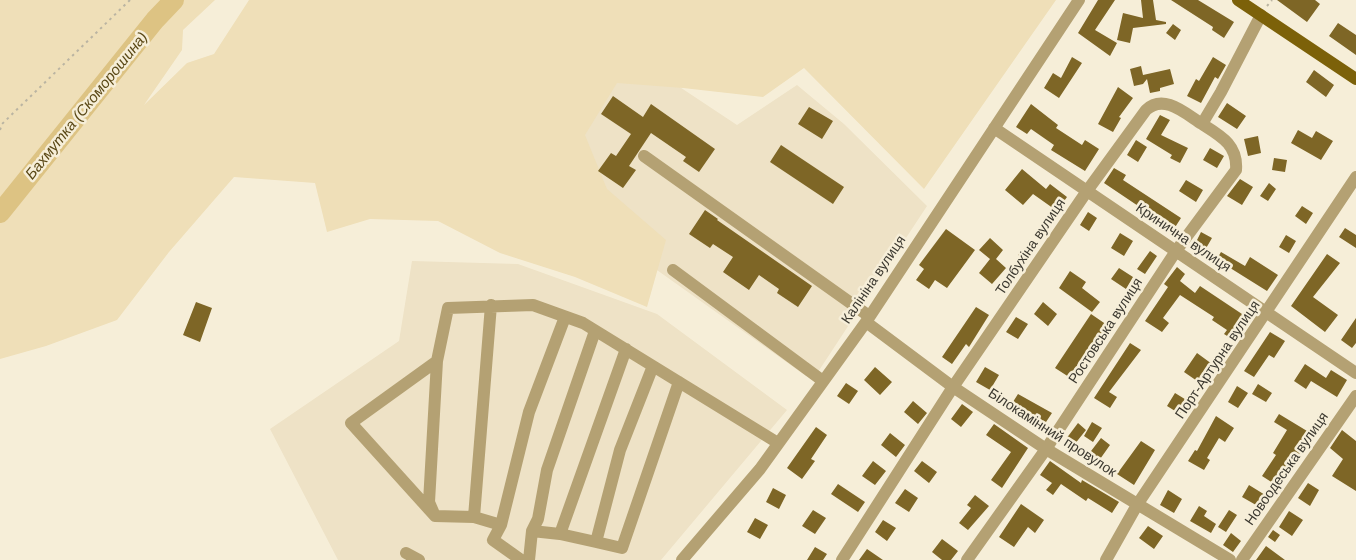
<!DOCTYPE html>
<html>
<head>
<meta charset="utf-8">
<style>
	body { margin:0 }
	canvas { display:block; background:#f6eed8 }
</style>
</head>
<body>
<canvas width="1356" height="560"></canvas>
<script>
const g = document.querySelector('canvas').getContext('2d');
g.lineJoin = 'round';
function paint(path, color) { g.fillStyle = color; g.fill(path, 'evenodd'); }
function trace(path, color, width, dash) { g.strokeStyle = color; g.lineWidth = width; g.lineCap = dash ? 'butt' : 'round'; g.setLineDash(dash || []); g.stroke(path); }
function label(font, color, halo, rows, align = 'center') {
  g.font = font + ' Arial,sans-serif'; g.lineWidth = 5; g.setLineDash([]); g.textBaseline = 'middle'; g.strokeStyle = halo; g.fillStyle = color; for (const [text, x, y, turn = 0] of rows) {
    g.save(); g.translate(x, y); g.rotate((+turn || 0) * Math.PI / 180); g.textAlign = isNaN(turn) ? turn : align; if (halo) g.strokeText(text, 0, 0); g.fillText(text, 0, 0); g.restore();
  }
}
paint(new Path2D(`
	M633,56L737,125L797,85L844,124L927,206L816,375L806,376L543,189Z
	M412,261L518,264L657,314L787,410L661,560H338L270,429L399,341Z`), '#eee2c6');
paint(new Path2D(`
	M0,0H215L183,30L182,50L144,105L187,63L214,54L249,0H1056L924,189L804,68L763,97L683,88L617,83L585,135L607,189L666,240L647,307L575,277L500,253L438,221L370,219L327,232L315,183L234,177L169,252L117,320L46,346L0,359Z`), '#efdfb8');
trace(new Path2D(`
	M0,213L155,20L174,0`), '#ddc383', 20);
paint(new Path2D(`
	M1098,0H1115L1095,30L1117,43L1110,56L1078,33Z
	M1141,0H1153L1156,20L1166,22V24L1133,28L1130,43L1117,40L1123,13L1143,18Z
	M1171,0H1198L1234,22L1224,38L1212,30L1213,27Z
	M1277,0H1315L1320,4L1307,22Z
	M1338,23L1356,35V55L1329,36Z
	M1173,24L1181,30L1175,40L1166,33Z
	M1072,57L1082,63L1059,98L1044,88L1053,73L1061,78Z
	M1213,57L1226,65L1218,79L1215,77L1201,103L1187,96L1196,79L1199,81Z
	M1141,66L1143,75L1170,69L1174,84L1160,88V91L1150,93L1147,79L1143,84L1134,86L1130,69Z
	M1314,70L1334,85L1326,97L1306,82Z
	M1118,87L1133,98L1119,117L1121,118L1113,132L1098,124Z
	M613,96L643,117L651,104L715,149L699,172L683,161L686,157L651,133L629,166L636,170L623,188L598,171L611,153L616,156L631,134L601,114Z
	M1227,103L1246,116L1237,129L1218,117Z
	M1031,104L1058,125L1056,128L1082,145L1085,140L1099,149L1085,171L1051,150L1054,145L1031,129L1027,134L1016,127Z
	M809,107L833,121L822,139L798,124Z
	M1160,115L1170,120L1161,135L1188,148L1180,163L1170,158L1172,155L1146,139Z
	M1298,130L1312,138L1316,131L1333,141L1321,160L1291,143Z
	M1258,136L1261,153L1248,156L1244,139Z
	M1136,140L1147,147L1138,162L1127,155Z
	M781,145L844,187L833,204L770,162Z
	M1210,148L1224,156L1217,168L1203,160Z
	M1274,158L1287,160L1285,172L1272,170Z
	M1114,168L1126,175L1123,180L1181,218L1172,232L1160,225L1162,222L1104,183Z
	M1022,169L1046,189L1050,184L1067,197L1057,211L1033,194L1023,205L1005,190Z
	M1240,179L1253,187L1242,205L1227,196Z
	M1186,180L1203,190L1196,202L1179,191Z
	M1269,183L1276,189L1268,201L1260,196Z
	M1302,206L1313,213L1306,224L1295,216Z
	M705,210L718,219L717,220L812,286L798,307L777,293L779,289L759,275L749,290L723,272L733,257L713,244L710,248L689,234Z
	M1088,212L1097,218L1089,231L1080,225Z
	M1345,228L1356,235V248L1339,237Z
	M946,229L975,250L947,288L935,280L929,289L916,280L924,269L919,265Z
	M1201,232L1212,238L1205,250L1195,244Z
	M1120,233L1133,241L1124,256L1111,248Z
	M1286,235L1296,241L1289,253L1279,247Z
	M990,238L1003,250L996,259L1006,268L992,284L979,273L990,259L979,250Z
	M1029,243L1036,250L1025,262L1018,255Z
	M1150,251L1157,256L1145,274L1137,269Z
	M1221,252L1245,266L1250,257L1278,275L1267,291L1227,266L1224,270L1214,264Z
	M1327,254L1340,263L1313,297L1338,315L1325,332L1291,306Z
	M1177,267L1185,274L1180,281L1195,293L1200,286L1245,316L1232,339L1224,334L1227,330L1212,320L1214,317L1180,295L1163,318L1169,323L1162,332L1145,321L1168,287L1164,284Z
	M1119,268L1133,277L1126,289L1111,279Z
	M1070,271L1086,282L1082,288L1100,302L1092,312L1059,288Z
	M196,302L212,308L200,342L183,335Z
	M1043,302L1057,314L1048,326L1034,314Z
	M976,307L989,315L969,347L966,344L952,364L942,357Z
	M1091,314L1110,327L1104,336L1102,334L1085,358L1083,357L1069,377L1055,368Z
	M1016,317L1028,324L1018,339L1006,332Z
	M1356,318V343L1352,348L1341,340Z
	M1270,332L1285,341L1274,358L1269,355L1254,377L1244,371Z
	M1130,343L1141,350L1109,392L1117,397L1110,408L1094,398Z
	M1197,353L1212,364L1200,383L1184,372Z
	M1305,364L1326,378L1331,370L1347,380L1337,397L1311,381L1306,389L1294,381Z
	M875,367L892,382L880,395L864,380Z
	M985,367L999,375L990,390L976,382Z
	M846,383L858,391L849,404L837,396Z
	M1258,384L1272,393L1266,402L1252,394Z
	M1237,386L1248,393L1238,408L1228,402Z
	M1175,393L1188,401L1180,414L1167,406Z
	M1018,394L1052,413L1042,428L1027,419L1029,416L1011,405Z
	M913,401L927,413L918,424L904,412Z
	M962,404L973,412L961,427L951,419Z
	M1279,414L1312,434L1293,465L1290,464L1276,485L1262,476L1276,455L1273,453L1287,430L1274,422Z
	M1216,416L1234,428L1225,442L1219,438L1207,458L1210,460L1204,470L1188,461L1195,450L1197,451Z
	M1092,422L1102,428L1093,442L1084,436Z
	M1078,423L1086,430L1074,445L1066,439Z
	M994,424L1028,448L1002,488L991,480L1011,452L986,435Z
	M816,427L827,435L811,459L815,461L802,479L787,468Z
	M1342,430L1356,441V491L1332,476L1343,459L1330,448Z
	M890,433L905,445L896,457L881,445Z
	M1101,438L1110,445L1098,462L1088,455Z
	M1141,441L1155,450L1134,485L1117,474Z
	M873,461L886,471L875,485L862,476Z
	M922,461L937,472L929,483L914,471Z
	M1050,461L1081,483L1082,480L1119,502L1112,513L1088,498L1086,501L1061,484L1053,495L1046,490L1052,483L1040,475Z
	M1308,483L1319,490L1310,506L1298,498Z
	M838,484L865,502L858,512L831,494Z
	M1249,485L1270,498L1263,509L1242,497Z
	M773,488L786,495L779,509L766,502Z
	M905,489L918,498L909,512L895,503Z
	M1168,490L1182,499L1174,513L1160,505Z
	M975,495L989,506L968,530L959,523L971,508L967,505Z
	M1021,504L1044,520L1035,533L1028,527L1014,547L999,537Z
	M1199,506L1207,511L1204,516L1216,524L1211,533L1190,521Z
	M813,510L826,518L815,534L802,526Z
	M1229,510L1237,515L1226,532L1218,527Z
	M1289,511L1303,520L1292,536L1279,527Z
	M755,518L768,525L760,539L747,532Z
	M883,520L896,528L887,541L875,532Z
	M1148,526L1163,536L1154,549L1139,538Z
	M1273,530L1280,535L1275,542L1268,537Z
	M1231,533L1241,541L1233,552L1223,545Z
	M942,539L958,551L951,560H942L932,552Z
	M1266,546L1285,560H1256Z
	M815,547L827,554L823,560H807Z
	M867,549L883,560H859Z`), '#7e6626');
trace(new Path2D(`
	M1267,6L1272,0
	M0,130L2,124L130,0`), '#bab4a2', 2, [2.5, 4]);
trace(new Path2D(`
	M994,128L1356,373
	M644,156L869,316
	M673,270L823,381
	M866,322L953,387L1046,449L1230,560
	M595,331L547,470L538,519L532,531L560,534L626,349
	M437,361L351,423L435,516L429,502L437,361L448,308L533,305L583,323L778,443
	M432,509L435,516L474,517L491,305
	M474,517L501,525L529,412L565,317
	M501,525L493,540L521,560
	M560,534L596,542L620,450L653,366
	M596,542L622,548L679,382
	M406,553L419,560
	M529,560L532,531
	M682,560L760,469L866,322L1079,0
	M842,560L953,387L1087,191L1146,110C1164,93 1186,114 1202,124L1221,92L1261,15
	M967,560L1046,449L1176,251L1236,170C1238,145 1221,136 1202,124
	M1106,560L1137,505L1356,177
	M1242,560L1356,396`), '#b4a173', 12);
trace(new Path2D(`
	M1238,0L1356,79`), '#7c6109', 12);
label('14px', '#3c3930', '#f6eed8', [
	["Кринична вулиця",1183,238,34],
	["Толбухіна вулиця",1031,247,-56],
	["Калініна вулиця",874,280,-56],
	["Ростовська вулиця",1106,331,-57],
	["Порт-Артурна вулиця",1218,360,-56],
	["Білокамінний провулок",1052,433,33],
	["Новоодеська вулиця",1287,469,-55]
]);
label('italic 15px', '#5a4816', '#f6eed8', [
	["Бахмутка (Скоморошина)",87,106,-51]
]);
</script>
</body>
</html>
